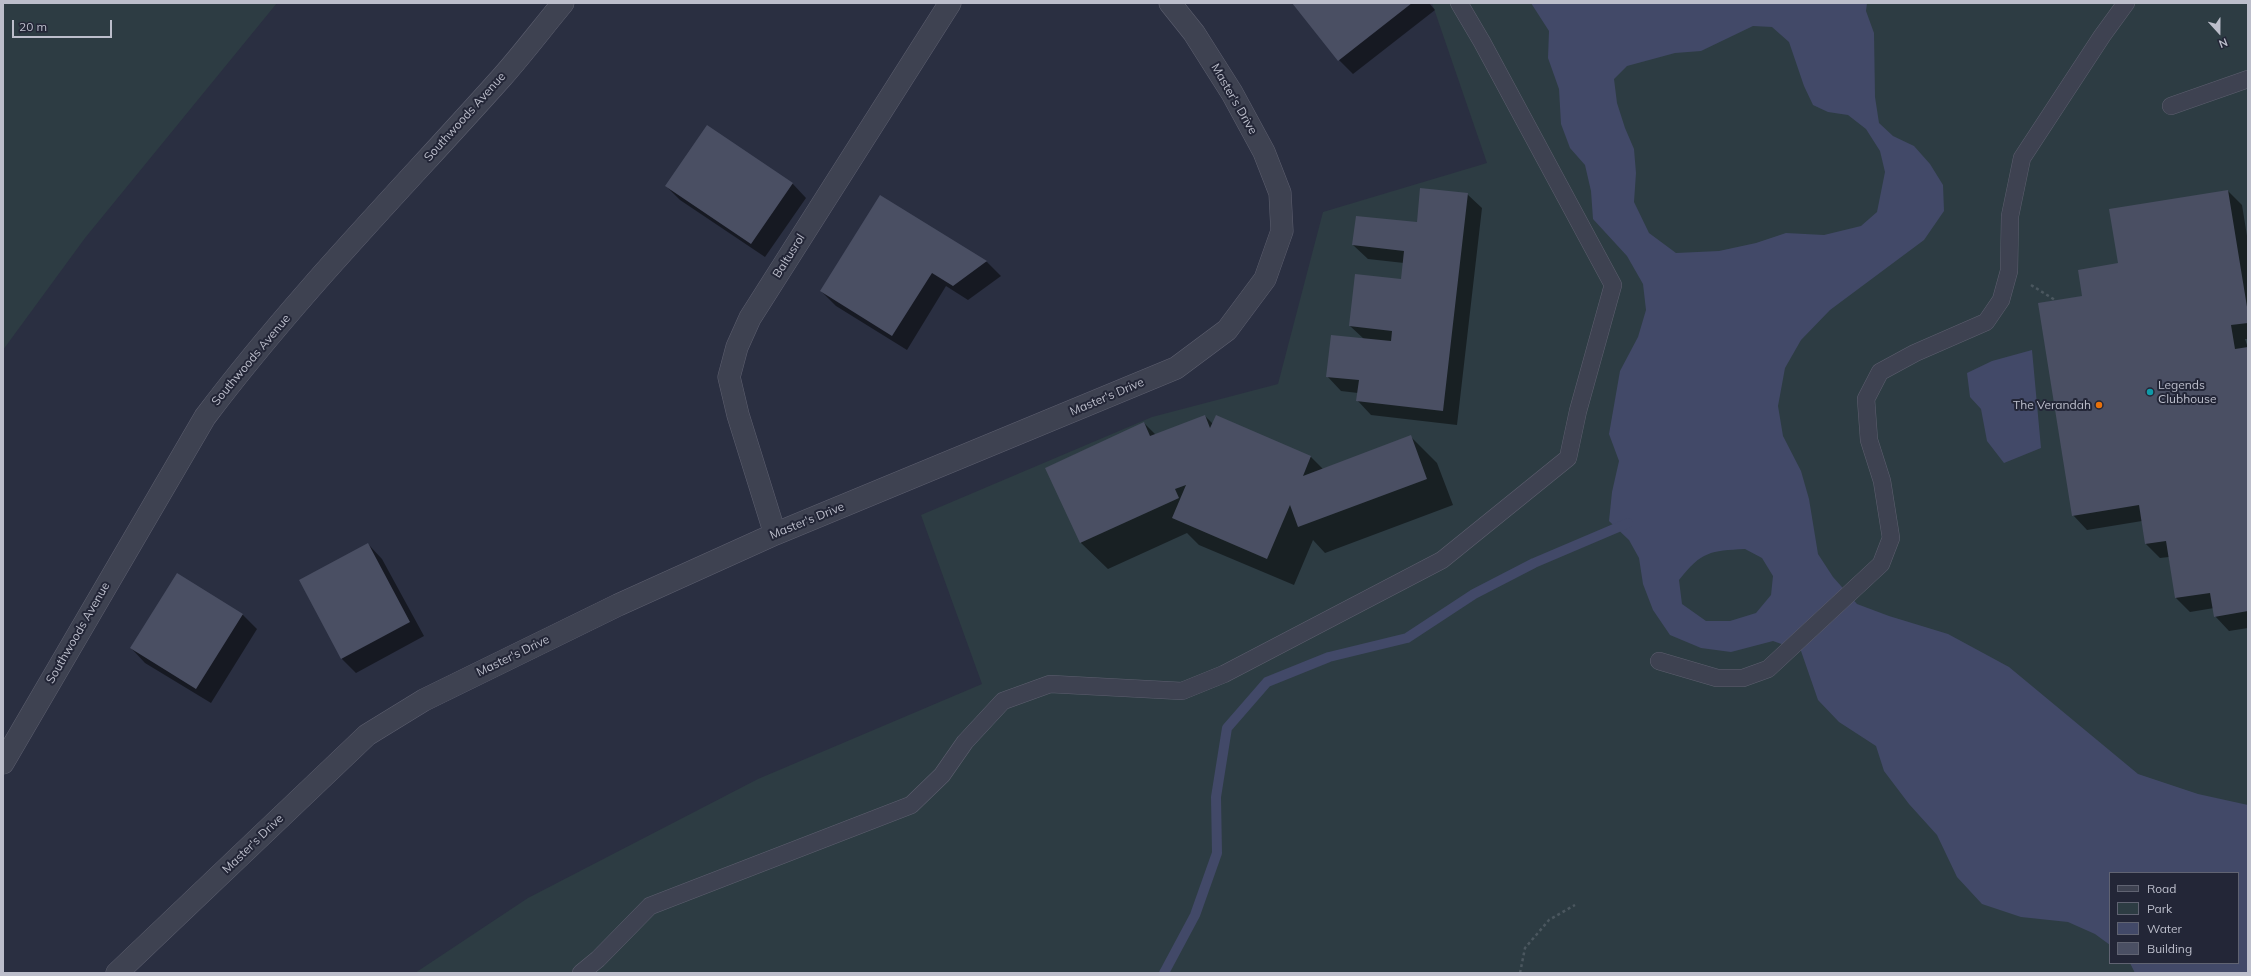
<!DOCTYPE html>
<html>
<head>
<meta charset="utf-8">
<style>
	body { margin:0 }
	#map { position:relative; width:2251px; height:976px; overflow:hidden; background:#2a2f41; font-family:Mulish,sans-serif }
	canvas { display:block }
	.frame { position:absolute; inset:0; border:4px solid #bcbecb; pointer-events:none }
	.legend { position:absolute; left:2109px; top:872px; width:130px; height:92px; box-sizing:border-box; background:#232637; border:1px solid #606372; margin:0; padding:5px 7px; list-style:none; font-size:12px; color:#bcbecb }
	.legend li { display:flex; align-items:center; gap:8px; height:20px }
	.legend b { width:20px; border:1px solid #606372 }
	.north { position:absolute; left:2199px; top:12px; width:40px; height:40px; -webkit-text-stroke:3px #232637; paint-order:stroke; rotate:159deg; font-size:11px; font-weight:700; line-height:16px; text-align:center; color:#bcbecb }
	.north::after { content:''; display:block; margin:auto; width:14px; height:18px; background:#bcbecb; clip-path:polygon(50% 0,100% 100%,50% 72%,0 100%) }
	.scale { position:absolute; left:12px; top:20px; width:100px; height:18px; box-sizing:border-box; border:2px solid #bcbecb; border-top:0; padding-left:5px; font-size:12px; line-height:14px; white-space:nowrap; color:#bcbecb; -webkit-text-stroke:3px #232637; paint-order:stroke }
</style>
</head>
<body>
<div id="map">
<canvas width="2251" height="976"></canvas>
<div class="frame"></div>
<ul class="legend">
<li><b style="height:5px;background:#3e4251"></b>Road</li>
<li><b style="height:11px;background:#2d3c43"></b>Park</li>
<li><b style="height:11px;background:#424968"></b>Water</li>
<li><b style="height:11px;background:#4a4f63"></b>Building</li>
</ul>
<div class="north">N</div>
<div class="scale">20 m</div>
</div>
<script>
const g = document.querySelector('canvas').getContext('2d');
g.lineJoin = 'round';
function paint(path, color) { g.fillStyle = color; g.fill(path, 'evenodd'); }
function trace(path, color, width, dash) { g.strokeStyle = color; g.lineWidth = width; g.lineCap = dash ? 'butt' : 'round'; g.setLineDash(dash || []); g.stroke(path); }
function label(font, color, halo, rows, align = 'center') {
  g.font = font + ' Mulish,sans-serif'; g.lineWidth = 4; g.setLineDash([]); g.textBaseline = 'middle'; g.strokeStyle = halo; g.fillStyle = color; for (const [text, x, y, turn = 0] of rows) {
    g.save(); g.translate(x, y); g.rotate((+turn || 0) * Math.PI / 180); g.textAlign = isNaN(turn) ? turn : align; if (halo) g.strokeText(text, 0, 0); g.fillText(text, 0, 0); g.restore();
  }
}
paint(new Path2D(`
	M3,3H277L85,238L3,350Z
	M1432,3H2248V973H415L528,898L758,779L982,684L921,515L1152,417L1278,384L1323,212L1487,163ZM2110,873H2238V963H2110Z`), '#2d3c43');
paint(new Path2D(`
	M1531,3H1867L1866,11L1874,33L1875,97L1879,123L1893,136L1914,146L1930,164L1943,185L1944,211L1924,240L1830,310L1801,340L1785,368L1778,406L1783,436L1801,471L1809,499L1818,554L1833,577L1857,604L1889,616L1948,634L2009,667L2138,774L2198,794L2248,805V973H2135L2130,963H2238V873H2110V945L2095,934L2068,922L2021,917L1982,904L1957,877L1937,835L1909,804L1884,771L1876,746L1839,722L1818,700L1801,651L1773,641L1731,652L1701,648L1670,635L1653,610L1643,584L1639,558L1629,540L1609,521L1612,492L1619,461L1609,434L1620,371L1638,337L1646,310L1643,284L1627,256L1593,219L1591,191L1585,165L1570,148L1561,124L1559,89L1548,58L1549,31ZM1753,26L1772,27L1789,42L1804,86L1813,105L1828,112L1848,115L1866,129L1880,151L1885,172L1877,212L1861,226L1824,235L1786,233L1756,243L1719,251L1676,253L1649,233L1634,202L1636,173L1634,149L1625,128L1617,103L1614,79L1627,66L1675,53L1701,51ZM1745,549L1762,558L1773,576L1771,595L1756,613L1730,621H1706L1682,604L1679,580C1702,551 1710,551 1745,549Z
	M2032,350L2041,448L2004,463L1987,441L1981,409L1970,397L1967,373L1992,361Z`), '#424968');
paint(new Path2D(`
	M1294,3H1429L1435,10L1353,74L1339,60Z
	M792,183L806,198L765,257L680,200L666,186Z
	M2228,191L2242,205L2248,242V339H2245L2248,348V628L2229,631L2215,616L2214,608L2190,612L2176,598L2169,557L2160,558L2146,544L2142,521L2087,530L2073,515L2084,297L2119,264Z
	M1467,194L1482,208L1457,425L1371,415L1357,400L1358,393L1341,391L1327,376L1364,339L1350,326L1402,280L1404,263L1368,259L1353,245L1417,223Z
	M881,197L987,262L1001,276L968,300L946,286L907,350L836,306L821,291Z
	M1205,416L1213,424L1216,417L1311,457L1323,469L1411,437L1437,463L1453,505L1325,553L1313,540L1294,585L1199,545L1187,533L1108,569L1081,543L1046,468L1144,423L1156,435Z
	M368,544L382,559L424,636L356,673L342,659L300,581Z
	M177,575L243,615L257,629L211,703L145,663L131,648Z`), '#0007');
trace(new Path2D(`
	M1164,973L1195,915L1217,853L1216,797L1227,728L1267,682L1329,657L1407,638L1474,594L1534,563L1628,523`), '#424968', 10);
paint(new Path2D(`
	M1292,3H1412L1338,61Z
	M707,125L793,183L751,244L665,186Z
	M1420,188L1468,193L1443,411L1356,401L1359,380L1326,377L1331,335L1391,341L1392,331L1349,326L1355,274L1401,279L1404,251L1352,245L1356,216L1417,222Z
	M2228,190L2248,313V323L2231,325L2235,349L2248,347V611L2214,617L2210,593L2175,598L2166,541L2145,544L2139,505L2072,516L2038,303L2082,296L2078,270L2118,263L2109,209Z
	M880,195L987,261L953,286L932,273L892,336L820,291Z
	M1205,415L1210,428L1216,415L1311,456L1303,476L1411,435L1427,479L1298,527L1290,505L1267,559L1172,518L1186,485L1175,489L1179,498L1080,543L1045,468L1144,422L1150,436Z
	M368,543L410,622L341,659L299,580Z
	M177,573L243,614L196,689L130,648Z`), '#4a4f63');
const service = new Path2D(`
	M2171,106L2248,79
	M1659,661L1717,678H1743L1768,669L1881,564L1891,538L1882,481L1869,440L1866,399L1880,372L1915,353L1986,322L2001,300L2009,271L2010,216L2022,158L2102,36L2126,3
	M581,973L598,959L650,906L911,805L942,775L965,742L1003,701L1050,684L1182,691L1224,674L1442,560L1568,458L1578,411L1613,285L1482,42L1459,3`);
const minor = new Path2D(`
	M775,534L738,415L729,377L737,347L750,318L950,3
	M3,763L205,417C296,296 403,188 503,76C524,52 543,27 563,3
	M117,973L367,735L424,700L618,605L775,534L1176,368L1227,330L1265,279L1282,231L1280,193L1264,152L1232,93L1194,33L1170,3`);
trace(service, '#5d5f6f', 18);
trace(minor, '#5d5f6f', 23);
trace(new Path2D(`
	M2031,285L2055,300
	M1520,973L1525,948L1549,920L1575,905`), '#4b575f', 2.5, [3, 3]);
trace(service, '#3e4251', 17);
trace(minor, '#3e4251', 22);
for (const [x, y, r, color] of [
	[2150,392,4,"#0f9aa8"],
	[2099,405,4,"#e8710a"]
]) { const dot = new Path2D(); dot.arc(x, y, r, 0, 2 * Math.PI); g.fillStyle = color; g.fill(dot); trace(dot, '#232637', 1.5); }
label('12px', '#bcbecb', '#232637', [
	["Master's Drive",1234,99,60],
	["Southwoods Avenue",465,117,-48],
	["Baltusrol",789,256,-58],
	["Southwoods Avenue",251,360,-50],
	["Master's Drive",1107,397,-23],
	["Master's Drive",807,521,-22],
	["Southwoods Avenue",78,633,-60],
	["Master's Drive",513,656,-26],
	["Master's Drive",253,844,-44]
]);
label('12px', '#bcbecb', '#232637', [
	["Legends",2158,385],
	["Clubhouse",2158,399],
	["The Verandah",2091,405,"right"]
], 'left');
</script>
</body>
</html>
